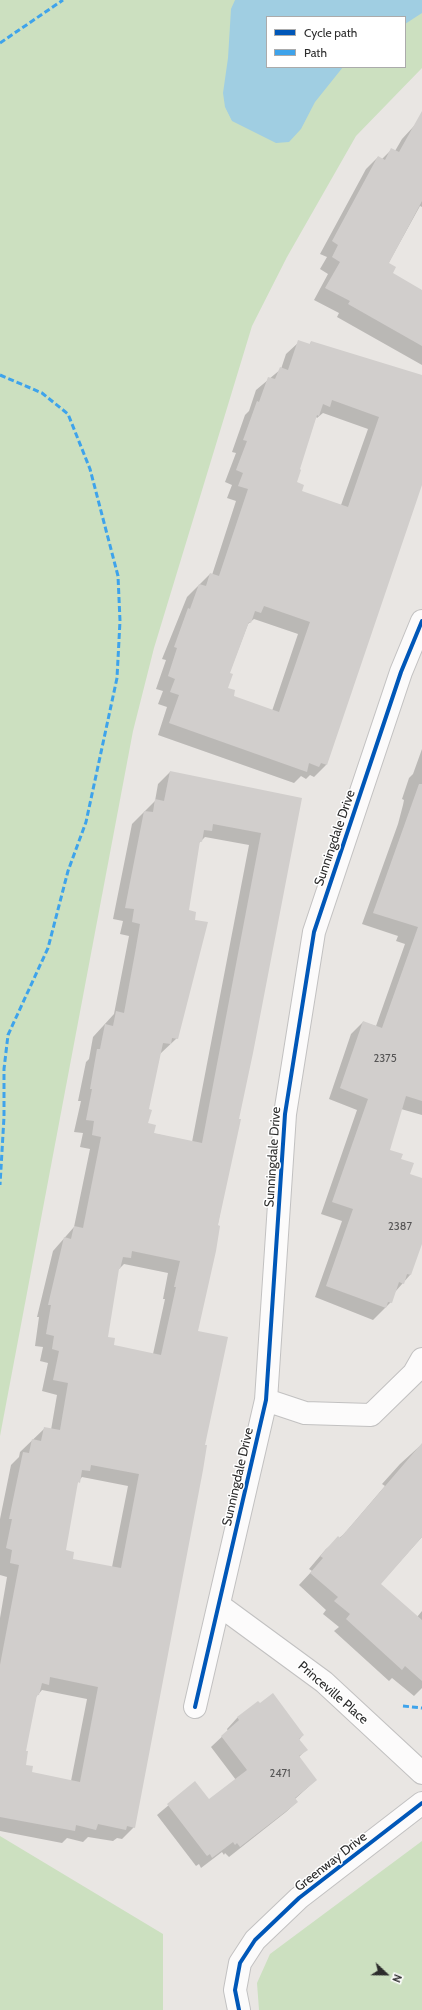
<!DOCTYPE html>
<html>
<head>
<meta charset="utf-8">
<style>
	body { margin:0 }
	#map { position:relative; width:422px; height:2010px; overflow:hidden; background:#e9e6e3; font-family:Cabin,sans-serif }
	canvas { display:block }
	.legend { position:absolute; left:266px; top:16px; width:140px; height:52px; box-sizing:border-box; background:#fff; border:1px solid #ababab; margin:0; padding:5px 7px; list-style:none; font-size:12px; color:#2c2c2c }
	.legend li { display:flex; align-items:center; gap:8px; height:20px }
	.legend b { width:20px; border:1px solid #ababab }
	.north { position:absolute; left:366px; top:1954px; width:40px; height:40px; -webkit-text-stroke:3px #fff; paint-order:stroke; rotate:112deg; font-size:11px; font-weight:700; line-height:16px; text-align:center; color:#2c2c2c }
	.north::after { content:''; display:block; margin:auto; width:14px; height:18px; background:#2c2c2c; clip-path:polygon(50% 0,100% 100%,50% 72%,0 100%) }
</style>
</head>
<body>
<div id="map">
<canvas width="422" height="2010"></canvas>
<ul class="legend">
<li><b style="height:5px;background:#0057b8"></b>Cycle path</li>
<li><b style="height:5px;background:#3ea3eb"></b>Path</li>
</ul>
<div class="north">N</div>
</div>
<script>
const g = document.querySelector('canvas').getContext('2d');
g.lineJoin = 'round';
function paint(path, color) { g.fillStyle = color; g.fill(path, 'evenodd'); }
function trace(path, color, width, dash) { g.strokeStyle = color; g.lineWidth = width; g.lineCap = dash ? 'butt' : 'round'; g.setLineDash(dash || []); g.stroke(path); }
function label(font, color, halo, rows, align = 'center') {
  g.font = font + ' Cabin,sans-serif'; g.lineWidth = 3; g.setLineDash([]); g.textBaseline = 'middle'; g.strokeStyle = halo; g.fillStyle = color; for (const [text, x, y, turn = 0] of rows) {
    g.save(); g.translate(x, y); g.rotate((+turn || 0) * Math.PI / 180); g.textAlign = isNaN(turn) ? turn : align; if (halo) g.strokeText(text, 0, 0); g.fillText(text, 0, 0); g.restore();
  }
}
paint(new Path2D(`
	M0,0H422V68L356,136L287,257L252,326L154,648L133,731L0,1436ZM267,17H405V67H267Z
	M0,1836L163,1934V2010H0Z
	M422,1841V2010H259L257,1983L270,1954Z`), '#cce0c0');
paint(new Path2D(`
	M235,0H422V13L405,24V17H267V67H343L315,102L301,129L289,142L276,143L232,121L225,107L223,93L228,58L231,9Z`), '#a0cee2');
paint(new Path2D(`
	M414,126L422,131V207L420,206L388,264L391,273L422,291V365L337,317L339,313L314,300L328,274L320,269L327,257L320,254L366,169L378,157L382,159L392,149L395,151L402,139Z
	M299,342L309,345L311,342L422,376V480L326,765L314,777L310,775L306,779L301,776L294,783L158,735L167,707L158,704L163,691L156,689L166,660L162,659L187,597L210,574L212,575L236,501L227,498L232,485L225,482L236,453L232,452L245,415L249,411L256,390L281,369L286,354ZM323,413L368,429L341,505L301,492L296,483L298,470L316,417L317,418ZM254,619L298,634L272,711L232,697L227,688L229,674L248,624Z
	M422,749V1115L401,1109L389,1150L400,1160L408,1175L422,1180V1242L410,1275L395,1292L391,1302L373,1320L315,1297L342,1221L321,1214L357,1110L329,1099L351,1034L363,1022L376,1026L405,944L396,941L398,936L362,924L398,824L403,805L404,800L402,799L409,778L413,774Z
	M170,772L300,799L197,1332L204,1445L134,1827L122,1839L117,1838L113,1841L88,1837L83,1842L67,1838L62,1843L0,1831V1618L7,1577L0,1575V1519L11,1465L19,1457L20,1452L45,1428L51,1430L57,1395L42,1391L48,1363L40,1361L43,1347L35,1346L39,1317H37L53,1251L74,1227L90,1149L80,1147L83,1133L74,1132L81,1101H78L86,1062L89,1059L93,1037L114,1014L129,936L120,934L123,921L113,919L132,824L155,801L158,784ZM205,837L249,845L192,1142L152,1133L147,1124L148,1110L160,1054L177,1038L188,911L199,843ZM124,1264L168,1273L163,1299H165L153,1354L112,1346L107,1338L118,1270ZM82,1477L128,1486L112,1567L72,1560L65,1551L76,1485ZM42,1690L87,1699L71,1781L31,1773L25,1765V1752L36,1697Z
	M422,1444V1537L380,1584L417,1617L422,1611V1688L414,1696L392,1678L389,1681L334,1631L339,1627L323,1614L326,1610L299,1585L312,1571L309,1569L326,1549L344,1534L385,1486L382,1484L400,1464Z
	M258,1702L303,1735L299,1740L306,1750L299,1757L316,1780L295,1799L297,1802L286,1812L229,1857L225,1853L224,1855L222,1852L201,1868L199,1864L196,1866L157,1815L195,1783L209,1801L236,1780L211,1747L228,1731L227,1729L237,1718Z`), '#0003');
paint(new Path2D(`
	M422,111V201L389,263L396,267L393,273L422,290V346L348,304L350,301L325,288L340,262L332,257L338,245L332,241L378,156L385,160L391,148L399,152Z
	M298,340L310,344L311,341L422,375V485L327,765L321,763L319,767L309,763L307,772L169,723L179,695L170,692L175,679L168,676L177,648L174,647L188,608L190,609L199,584L206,586L210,573L219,576L248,489L238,486L243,473L236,470L247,441L243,440L257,401L259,402L268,377L275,379L280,367L288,370ZM332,400L379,417L348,507L302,491L304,485L297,482L301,470L300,469L317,415L319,416L323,404L330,407ZM264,606L310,622L279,712L234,696L235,690L228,688L233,674L230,673L249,622L251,623L255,611L261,613Z
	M170,771L302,798L253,1053L239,1119H241L218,1225L220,1226L216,1251L198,1331L228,1337L205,1445H207L203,1470L135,1828L127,1826L126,1830L98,1824L96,1830L76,1825L75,1831L0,1817V1665L19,1565L10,1563L12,1550L6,1548L12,1519H9L23,1452L29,1453L32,1439L41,1441L44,1427L60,1430L68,1383L53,1380L59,1351L52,1349L54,1336L46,1334L51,1305H48L64,1237L71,1239L74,1226L83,1228L101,1137L92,1135L94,1121L86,1120L92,1089H90L97,1049H100L105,1024L113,1026L116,1011L124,1013L135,953L140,924L132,922L134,909L125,908L144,811L153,812L155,799L164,801ZM213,824L261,833L202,1143L154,1133L156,1125L148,1123L152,1110L149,1109L163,1043L171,1044L172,1038L178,1039L208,922L195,920L196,912L189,910L200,841L202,842L204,830L212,831ZM132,1251L180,1261L174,1287H176L161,1355L114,1345L115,1338L108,1337L119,1269H120L123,1257L131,1258ZM91,1465L139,1474L121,1568L73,1559L74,1552L66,1550L78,1482L80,1483L82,1470L90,1471ZM50,1677L98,1687L80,1782L32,1772L33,1766L26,1765L28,1751H26L37,1695H39L42,1683L49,1685Z
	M419,784H422V1101L406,1096L390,1150L403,1154L401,1159L414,1163L410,1174L422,1178V1244L411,1275L407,1274L404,1284L399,1282L392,1303L388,1302L386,1308L326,1286L353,1209L332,1202L368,1099L340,1088L363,1021L382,1028L418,927L373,913Z
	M422,1443V1537L381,1584L422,1620V1681L405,1666L402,1670L346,1619L350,1614L334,1601L338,1597L310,1573L323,1558L320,1556L338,1536L340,1538L356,1520Z
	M273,1693L304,1735L299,1739L308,1750L299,1756L317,1780L295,1798L298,1802L240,1847L237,1843L235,1845L233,1842L212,1858L210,1854L207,1856L167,1804L195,1781L209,1799L247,1770L221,1736L239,1720L237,1717L258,1701L260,1703Z`), '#d1cecc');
const minor = new Path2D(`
	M266,1400L305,1413L371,1415L414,1373L422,1359
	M219,1605L324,1682L422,1773
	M195,1707L266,1400L285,1114L314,932L401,672L422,621`);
const tertiary = new Path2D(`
	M239,2010L235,1990L240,1963L255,1940L299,1898L422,1803`);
trace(minor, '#c2c1c1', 24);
trace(tertiary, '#c2c1c1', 24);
trace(minor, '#fcfbfb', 22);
trace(tertiary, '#fcfbfb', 22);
trace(new Path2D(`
	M0,43L63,0
	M0,375L42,393L68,414L90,469L118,576L120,621L117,678L86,822L68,871L48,948L8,1035L4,1069V1117L0,1185
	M403,1706L422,1708`), '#3ea3eb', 3, [6, 3]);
trace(new Path2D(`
	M195,1707L266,1400L285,1114L314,932L401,672L422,621
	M239,2010L235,1990L240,1963L255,1940L299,1898L422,1803`), '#0057b8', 4);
label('11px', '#565555', null, [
	["2375",385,1059],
	["2387",400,1227],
	["2471",280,1774]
]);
label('13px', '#2c2c2c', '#fff', [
	["Sunningdale Drive",335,838,-71],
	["Sunningdale Drive",273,1157,-86],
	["Sunningdale Drive",238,1477,-77],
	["Princeville Place",333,1693,41],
	["Greenway Drive",331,1862,-38]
]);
</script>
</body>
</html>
